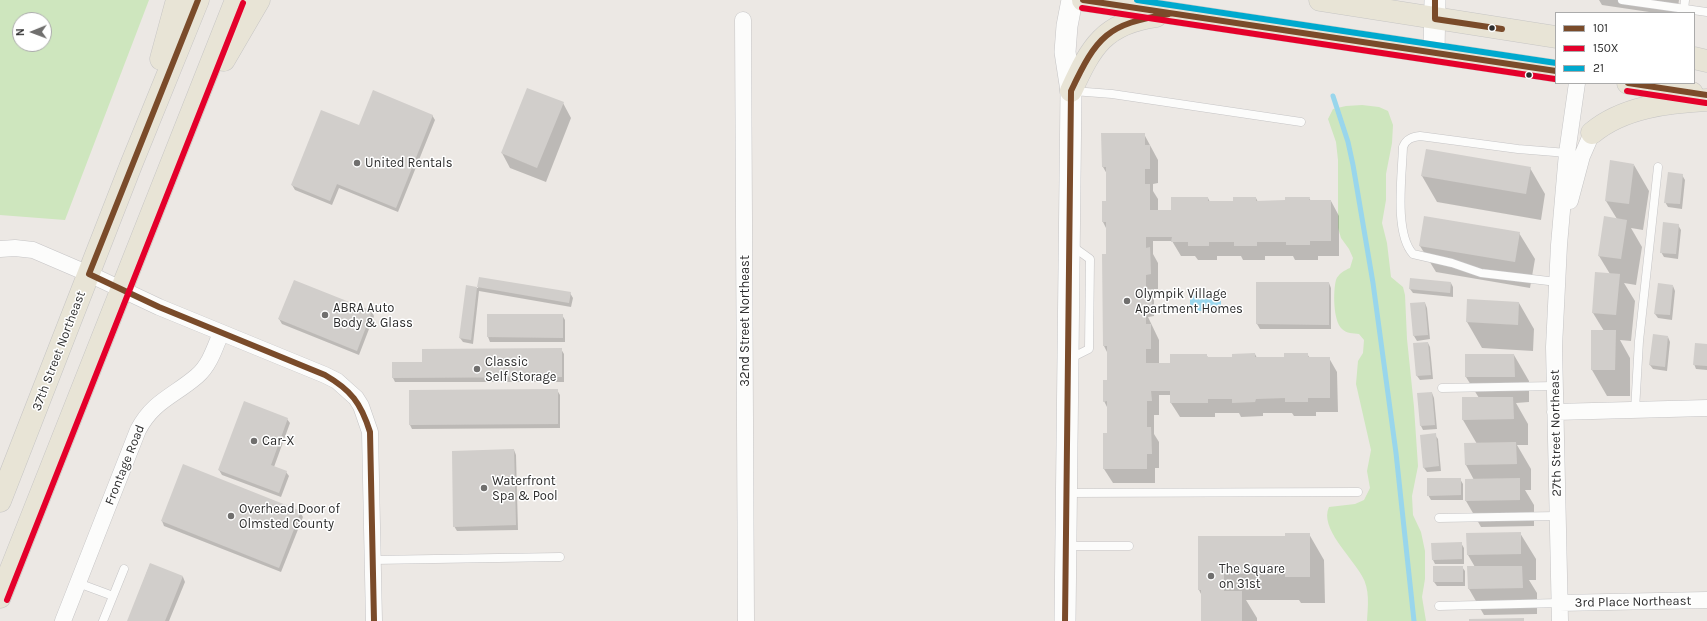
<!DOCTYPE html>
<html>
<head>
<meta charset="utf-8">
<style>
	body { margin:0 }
	#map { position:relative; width:1707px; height:621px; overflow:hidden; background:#ece8e4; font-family:Karla,sans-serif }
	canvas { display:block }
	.legend { position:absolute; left:1555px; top:12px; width:140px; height:72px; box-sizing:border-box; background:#fff; border:1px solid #ababab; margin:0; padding:5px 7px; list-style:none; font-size:12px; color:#2e2e2e }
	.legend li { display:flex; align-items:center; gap:8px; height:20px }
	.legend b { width:20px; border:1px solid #ababab }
	.north { position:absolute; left:12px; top:12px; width:40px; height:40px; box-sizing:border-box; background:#fff; border:1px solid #ababab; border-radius:50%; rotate:269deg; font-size:11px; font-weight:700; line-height:16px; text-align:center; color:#2e2e2e }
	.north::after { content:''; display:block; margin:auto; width:14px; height:18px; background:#706f6e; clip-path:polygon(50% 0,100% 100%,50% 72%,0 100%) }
</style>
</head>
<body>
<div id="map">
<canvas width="1707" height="621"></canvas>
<ul class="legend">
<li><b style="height:5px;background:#7a4b2a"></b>101</li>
<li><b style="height:5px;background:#e4002b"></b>150X</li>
<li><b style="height:5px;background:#00a9ce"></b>21</li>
</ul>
<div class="north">N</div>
</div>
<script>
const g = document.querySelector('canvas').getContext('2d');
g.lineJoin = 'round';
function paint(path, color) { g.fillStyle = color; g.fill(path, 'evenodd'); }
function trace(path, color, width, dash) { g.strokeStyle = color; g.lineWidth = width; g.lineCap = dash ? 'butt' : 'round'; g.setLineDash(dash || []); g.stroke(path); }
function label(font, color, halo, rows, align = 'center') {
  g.font = font + ' Karla,sans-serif'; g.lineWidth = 3; g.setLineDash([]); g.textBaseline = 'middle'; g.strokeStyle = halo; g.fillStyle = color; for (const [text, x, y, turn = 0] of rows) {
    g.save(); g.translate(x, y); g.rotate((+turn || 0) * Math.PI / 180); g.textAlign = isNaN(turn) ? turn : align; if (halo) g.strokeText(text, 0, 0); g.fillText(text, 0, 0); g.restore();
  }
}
paint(new Path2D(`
	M0,0H149L65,220L0,215ZM20,20H44V44H20Z
	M1362,105L1379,107L1388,111L1393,125L1392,143L1386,174V200L1382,223L1387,243L1391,277L1403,287L1405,295L1407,339L1414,407L1418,466L1412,496L1413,515L1421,532L1425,551V579L1422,597L1426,621H1367C1368,606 1370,589 1362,576C1352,557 1319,528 1329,507L1355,504L1364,500L1370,488L1367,471L1371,450L1356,384L1358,361L1363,353L1364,340L1359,334C1353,333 1347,334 1342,329C1333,321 1333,291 1336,280C1338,274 1345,270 1350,268L1353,258L1349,249L1341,238L1338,228V160L1336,142L1328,119L1333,109L1346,106Z`), '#cee6be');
paint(new Path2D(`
	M1190,295H1221V311H1190Z`), '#99d6ec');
paint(new Path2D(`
	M1599,0H1679L1677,13H1656L1602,5Z
	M563,103L571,118L546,182L510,168L502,153Z
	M432,115L435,120L398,212L339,188L332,205L295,190L292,185L359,127Z
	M1144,134L1158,160V183L1153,184V191L1158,199V211H1172L1208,198L1210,202H1234L1256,198L1258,202L1286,201L1309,198L1311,201H1331L1339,216V256H1318V260H1295L1293,256H1265V260H1243L1241,256H1217V260H1198L1195,256H1181L1172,241H1153V254L1158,263V289H1154V316L1148,317L1159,340V364H1171L1206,355L1209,358H1233L1255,354L1257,358H1285L1307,354L1310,358H1329L1337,372L1338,412H1316V416H1294L1292,413H1263V416L1241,417L1239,413H1215V417H1180L1171,403V395H1159V415H1154V434L1159,442V468H1155V483H1113L1104,469L1108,434V409L1104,401L1108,381V354L1104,346L1107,230L1103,222L1107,201V174L1103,167Z
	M1634,165L1649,191L1643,230L1631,228L1642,247L1636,285L1624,283L1635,301L1631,341L1620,340L1630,358V396H1607L1592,370L1604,331L1593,313L1610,274L1599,256L1617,219L1606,201Z
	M1530,168L1545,194L1541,220L1437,202L1422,176Z
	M1682,175L1685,180L1682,209L1668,207L1665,202Z
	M1678,225L1681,230L1678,259L1664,257L1661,252Z
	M1519,233L1535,259L1530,288L1436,272L1420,246Z
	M480,278L570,293L573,298L571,307L479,291L473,344L463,342L460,338L467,287L478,288Z
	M1257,283H1329L1331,288V329H1260L1257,324Z
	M1451,283L1453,287V297L1413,293L1410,289Z
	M1673,286L1675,291L1672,320L1658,318L1655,314Z
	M1425,303L1427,308L1430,339L1417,341L1414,336L1411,304Z
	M1519,303L1534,329L1533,351L1482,348L1467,322Z
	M372,312L374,316L359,355L282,324L279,319Z
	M488,315H562L565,320V342H490L488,337Z
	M1668,337L1670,342L1667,371L1653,369L1650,365Z
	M1428,343L1430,347L1433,379L1420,380L1417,376Z
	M1707,345V370L1696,369L1694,364Z
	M561,349L564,354V382H395L393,378L423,363Z
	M1514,355L1529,381V402L1516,403L1528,424V445H1517L1531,469V490H1525L1534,505V526L1481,527L1466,501V480H1474L1466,465L1477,444L1463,420L1479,398L1466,377Z
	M557,390L560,395V428L412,429L410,425Z
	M1432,393L1434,398L1437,429L1423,430L1421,426L1418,394Z
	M287,419L290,423L274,467L286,472L289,476L281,497L222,475L219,470Z
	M1435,435L1438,439L1441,471L1427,472L1424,468Z
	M514,450L516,455L518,530L457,531L454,526Z
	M1460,479L1463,484V500H1431L1428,495Z
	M300,512L303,517L281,572L164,526L162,521Z
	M1520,533L1536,559V580H1529L1537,593V614L1484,615L1469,589L1475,567L1468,555Z
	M1309,534L1324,560L1325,603H1301L1299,600H1246L1257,618V621H1202V596L1199,590L1198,537H1286Z
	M1461,543L1464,548V564H1435L1433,560Z
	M150,564L183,577L185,582L169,621H128Z
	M1462,567L1465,571V586H1437L1434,582Z`), '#0003');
trace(new Path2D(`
	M1333,96L1348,142L1353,165L1373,283L1396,453L1414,621`), '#99d6ec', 5);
paint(new Path2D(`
	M527,88L564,102L537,168L501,153Z
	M373,90L433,115L396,208L337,184L330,201L291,185L321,110L359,125Z
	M1101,133H1145V145H1150V169H1145V184H1150V210H1171V197H1208V201H1233V197H1256V201L1285,200V197H1310L1309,200H1331V241H1310V245H1286V242H1257V246H1234V242H1209V246H1188V242H1171L1172,237H1146V248L1150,247L1151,274L1146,275V289H1151L1152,312H1146V324H1151V349H1146V363H1170V354H1207V357H1232V354L1255,353V357H1284V353H1308V357H1330V398H1308V402H1285V398L1256,399L1255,402L1232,403V399H1208V403H1170V391H1151L1152,401H1147V427H1151L1152,454H1147V469H1103V433H1107V401L1103,402V380H1107V346H1103L1102,254H1106V222H1102V201H1106V167H1102Z
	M1426,149L1531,167L1526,194L1421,176Z
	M1610,160L1634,164L1629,204L1605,201Z
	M1668,172L1683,174L1680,204L1664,203Z
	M1424,216L1520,232L1515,262L1419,246Z
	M1604,216L1627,220L1621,259L1598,256Z
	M1663,222L1679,224L1676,254L1660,253Z
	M1595,272L1620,274L1616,315L1592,313Z
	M479,277L571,292L569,303L477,287Z
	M1410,278L1451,282L1450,293L1409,289Z
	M294,280L372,311L357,351L278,319Z
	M1256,282H1329V325L1256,324Z
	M1658,283L1673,285L1670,315L1654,314Z
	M466,285L477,287L471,340L459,338Z
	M1467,299L1519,302L1518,325L1466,322Z
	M1425,302L1428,335L1413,336L1410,303Z
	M487,314H563V338L487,337Z
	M1591,330H1616L1615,370H1591Z
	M1653,334L1668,336L1665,367L1649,365Z
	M1428,342L1431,375L1416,376L1413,343Z
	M1695,343L1707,344V366L1693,365Z
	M562,348V377L392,378V362H422V349Z
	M1465,354H1514L1515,377H1465Z
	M558,389V424L409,425V390Z
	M1432,392L1435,425L1420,426L1417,393Z
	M1462,397H1513L1514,419L1462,420Z
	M244,401L288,418L271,465L287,471L279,493L218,470Z
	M1436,433L1439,466L1423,468L1420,435Z
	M1516,442L1517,464L1465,465L1464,443Z
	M514,449L516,525L453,527L452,451Z
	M183,464L301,511L279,568L161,521Z
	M1427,478H1461V495L1427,496Z
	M1520,478V500L1465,501V479Z
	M1521,532V554L1467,555L1466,533Z
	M1285,533H1310V577H1285V574H1224V591H1242V621H1201V590H1198V536H1285Z
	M1462,542V559L1432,560L1431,543Z
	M150,563L183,576L165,621H127Z
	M1433,566H1463V582H1433Z
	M1467,566H1522L1523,588L1468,589Z
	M1524,618V621H1469V619Z`), '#d1cecb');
const service = new Path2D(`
	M1622,0L1707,12
	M1684,10L1685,0
	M1073,91L1112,94L1301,122
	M1557,282L1481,273L1452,263L1413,254C1394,233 1402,176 1403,147C1406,139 1412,137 1420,136L1518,149L1567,153
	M1069,359L1089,349L1090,259L1072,246
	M1442,388L1555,386
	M1635,410L1639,341L1658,167
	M1067,493L1358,492
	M1439,518L1557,516
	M1066,546H1129
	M373,560L560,557
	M78,583L113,596
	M1439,606L1559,603
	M103,621L124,569`);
const minor = new Path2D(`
	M743,20L746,621
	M1570,201L1582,156L1592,133
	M0,249L15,248L33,250L89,274L159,307L325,375L337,381L356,398L361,406L370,432L374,621
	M1555,412L1707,408
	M1559,603L1707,600
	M63,621L138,430C153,401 174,396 197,376C210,365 215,347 221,333
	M1560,621L1554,347L1559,245L1567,153L1577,83`);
const tertiary = new Path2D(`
	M1434,52L1435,0
	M1065,621L1071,91L1065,52L1067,26L1072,0`);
const primary = new Path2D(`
	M1083,0L1556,71
	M1320,0L1556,37
	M1694,58L1707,61
	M161,59L177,0
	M224,60L259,0
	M1628,83L1692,93
	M1071,91C1091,47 1104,23 1156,16
	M1592,133C1623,107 1668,102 1707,100
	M0,501L131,165L198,0
	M0,597L236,0`);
trace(service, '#c5c4c5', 9);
trace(minor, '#c5c4c5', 17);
trace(tertiary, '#c5c4c5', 22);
trace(primary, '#c6c5c4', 23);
trace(service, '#fcfcfb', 8);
trace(minor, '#fcfcfb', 16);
trace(tertiary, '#fcfcfb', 21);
trace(primary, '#e8e4d6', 22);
trace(new Path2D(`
	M198,0L89,274L159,307L325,375C351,390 361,403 370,432L374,621
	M1083,0L1556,71
	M1435,0V19L1502,29
	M1628,83L1707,95
	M1065,621L1071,91C1097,36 1107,24 1169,14`), '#7a4b2a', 6);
trace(new Path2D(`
	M1082,8L1555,79
	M1627,91L1706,103
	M7,600L243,3`), '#e4002b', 6);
trace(new Path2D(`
	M1137,0L1556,63`), '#00a9ce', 6);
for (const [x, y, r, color] of [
	[1492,28,3.5,"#2e2e2e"],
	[1529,75,3.5,"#2e2e2e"],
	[357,163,4,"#706f6e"],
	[1127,301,4,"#706f6e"],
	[325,315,4,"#706f6e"],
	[477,369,4,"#706f6e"],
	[254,441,4,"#706f6e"],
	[484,488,4,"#706f6e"],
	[231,516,4,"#706f6e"],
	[1211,576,4,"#706f6e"]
]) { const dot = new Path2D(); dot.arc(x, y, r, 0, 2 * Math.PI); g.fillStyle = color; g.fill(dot); trace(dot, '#fff', 1.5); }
label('13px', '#2e2e2e', '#fff', [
	["United Rentals",365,163],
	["Olympik Village",1135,294],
	["Apartment Homes",1135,309],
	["ABRA Auto",333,308],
	["Body & Glass",333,323],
	["Classic",485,362],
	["Self Storage",485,377],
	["Car-X",262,441],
	["Waterfront",492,481],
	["Spa & Pool",492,496],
	["Overhead Door of",239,509],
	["Olmsted County",239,524],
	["The Square",1219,569],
	["on 31st",1219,584]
], 'left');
label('13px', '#2e2e2e', '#fff', [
	["32nd Street Northeast",745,321,-90],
	["37th Street Northeast",59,351,-69],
	["27th Street Northeast",1556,433,-91],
	["Frontage Road",125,465,-68],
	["3rd Place Northeast",1633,602,-1]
]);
</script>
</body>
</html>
